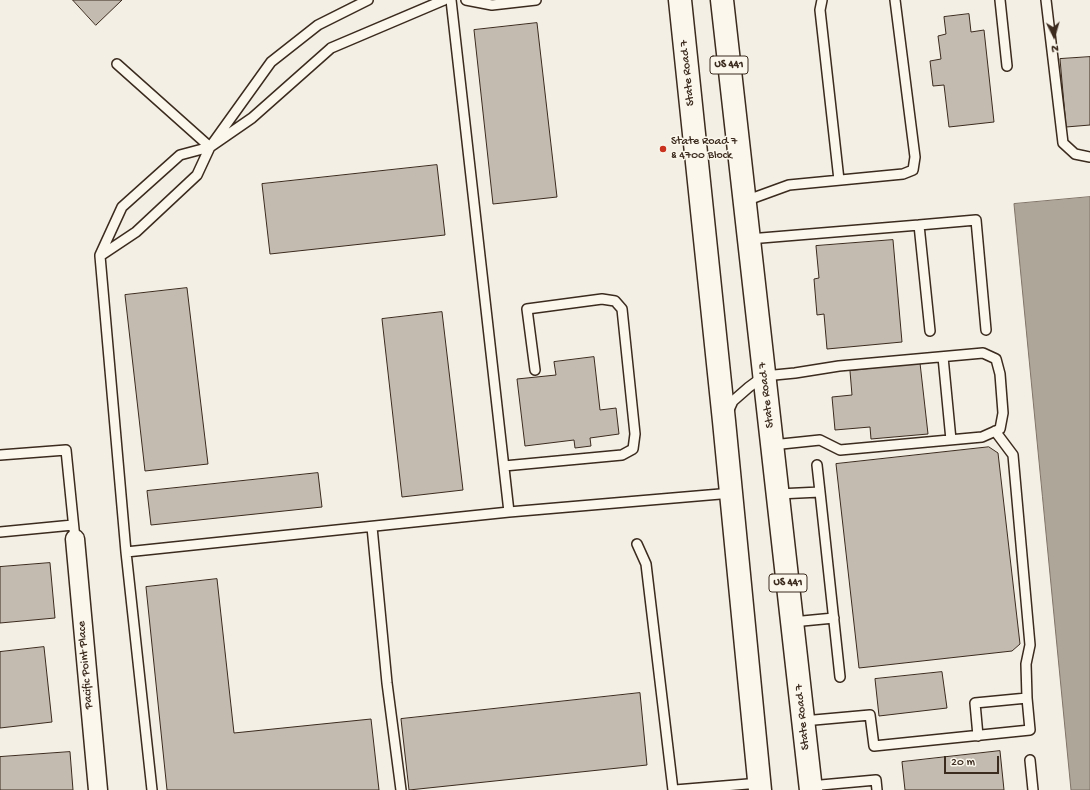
<!DOCTYPE html>
<html>
<head>
<meta charset="utf-8">
<style>
	body { margin:0 }
	#map { position:relative; width:1090px; height:790px; overflow:hidden; background:#f3efe4; font-family:"Gochi Hand",sans-serif }
	canvas { display:block }
	.north { position:absolute; left:1034px; top:16px; width:40px; height:40px; -webkit-text-stroke:3px #fbf7ec; paint-order:stroke; rotate:175deg; font-size:11px; font-weight:700; line-height:16px; text-align:center; color:#3b2a1e }
	.north::after { content:''; display:block; margin:auto; width:14px; height:18px; background:#3b2a1e; clip-path:polygon(50% 0,100% 100%,50% 72%,0 100%) }
	.scale { position:absolute; left:944px; top:756px; width:55px; height:18px; box-sizing:border-box; border:2px solid #3b2a1e; border-top:0; padding-left:5px; font-size:12px; line-height:14px; white-space:nowrap; color:#3b2a1e; -webkit-text-stroke:3px #fbf7ec; paint-order:stroke }
</style>
</head>
<body>
<div id="map">
<canvas width="1090" height="790"></canvas>
<div class="north">N</div>
<div class="scale">20 m</div>
</div>
<script>
const g = document.querySelector('canvas').getContext('2d');
g.lineJoin = 'round';
function paint(path, color) { g.fillStyle = color; g.fill(path, 'evenodd'); }
function trace(path, color, width, dash) { g.strokeStyle = color; g.lineWidth = width; g.lineCap = dash ? 'butt' : 'round'; g.setLineDash(dash || []); g.stroke(path); }
function label(font, color, halo, rows, align = 'center') {
  g.font = font + ' "Gochi Hand",sans-serif'; g.lineWidth = 3; g.setLineDash([]); g.textBaseline = 'middle'; g.strokeStyle = halo; g.fillStyle = color; for (const [text, x, y, turn = 0] of rows) {
    g.save(); g.translate(x, y); g.rotate((+turn || 0) * Math.PI / 180); g.textAlign = isNaN(turn) ? turn : align; if (halo) g.strokeText(text, 0, 0); g.fillText(text, 0, 0); g.restore();
  }
}
const water = new Path2D(`
	M1090,197V790H1071L1014,204Z`);
paint(water, '#afa69a');
trace(water, '#817468', 1);
const building = new Path2D(`
	M73,0H122L96,25Z
	M969,14L971,32L984,30L994,122L949,127L944,85L933,86L930,61L941,59L938,36L946,34L944,17Z
	M537,23L557,197L493,204L474,30Z
	M1090,57V125L1066,127L1060,59Z
	M437,165L445,235L270,254L262,184Z
	M893,240L902,342L827,349L824,314L817,315L814,279L819,278L816,246Z
	M187,288L208,464L145,471L125,295Z
	M442,312L463,490L402,497L382,319Z
	M594,357L600,410L616,408L619,434L590,438L591,446L575,448L574,440L525,446L517,379L556,375L554,362Z
	M920,363L928,434L871,439L870,427L835,430L832,397L852,395L850,371Z
	M989,447L998,453L1020,644L1012,651L859,668L836,464Z
	M318,473L322,507L151,525L147,491Z
	M50,563L55,618L0,623V567Z
	M217,579L234,733L371,719L379,790H167L146,587Z
	M44,647L52,722L0,728V652Z
	M942,672L947,708L879,716L875,679Z
	M640,693L647,765L409,790L401,719Z
	M1000,751L1004,790H905L902,762Z
	M70,752L73,790H0V757Z`);
paint(building, '#c3bbb0');
trace(building, '#3b2a1e', 1);
const service = new Path2D(`
	M451,0L509,512
	M466,0L492,5L536,0
	M822,0L820,10L839,180
	M1000,0L1007,66
	M1046,0L1063,143L1075,154L1090,157
	M117,64L210,147
	M745,201L789,185L903,174L913,170L915,157L895,0
	M919,225L976,220L986,330
	M749,239L919,225L930,331
	M100,255L122,207L180,155L210,147L271,62L318,25L368,0
	M943,357L951,440
	M728,412L733,401L749,387L764,376L795,373L839,366L983,353L996,359L1000,374L1003,413L1000,429L982,437L840,450L820,440L772,445
	M995,431L1013,455L1030,645L1026,664L1027,698
	M0,455L66,450L75,539
	M817,465L820,492
	M504,466L622,455L633,449L635,434L622,309L615,301L602,299L527,309L535,370
	M778,494L820,492L840,677
	M372,527L387,683L401,790
	M0,532L73,525
	M637,544L646,564L673,790
	M126,552L509,512L732,493
	M792,622L834,618
	M803,721L870,715L874,746L1030,730L1027,698L975,703L978,736
	M1030,760L1033,790
	M810,786L876,780L877,790
	M152,790L126,552L100,256L136,232L197,175L210,147L252,118L331,48L444,0
	M675,790L760,783`);
const minor = new Path2D(`
	M75,539L98,790`);
const primary = new Path2D(`
	M680,0L724,421L760,790
	M722,0L811,790`);
trace(service, '#3b2a1e', 12);
trace(minor, '#3b2a1e', 21);
trace(primary, '#3b2a1e', 25);
trace(service, '#fbf7ec', 9);
trace(minor, '#fbf7ec', 18);
trace(primary, '#fbf7ec', 22);
for (const [x, y, r, color] of [
	[663,149,4,"#c8321e"]
]) { const dot = new Path2D(); dot.arc(x, y, r, 0, 2 * Math.PI); g.fillStyle = color; g.fill(dot); trace(dot, '#fbf7ec', 1.5); }
for (const [x, y, w] of [
	[729,65,38],
	[788,583,38]
]) { const box = new Path2D(); box.roundRect(x - w / 2, y - 9, w, 18, 3); g.fillStyle = '#fbf7ec'; g.fill(box); trace(box, '#3b2a1e', 1); }
label('bold 11px', '#3b2a1e', null, [
	["US 441",729,65],
	["US 441",788,583]
]);
label('12px', '#3b2a1e', '#fbf7ec', [
	["State Road 7",688,73,-96],
	["State Road 7",767,395,-97],
	["Pacific Point Place",86,665,-95],
	["State Road 7",803,717,-96]
]);
label('12px', '#3b2a1e', '#fbf7ec', [
	["State Road 7",671,142],
	["& 4700 Block",671,156]
], 'left');
</script>
</body>
</html>
